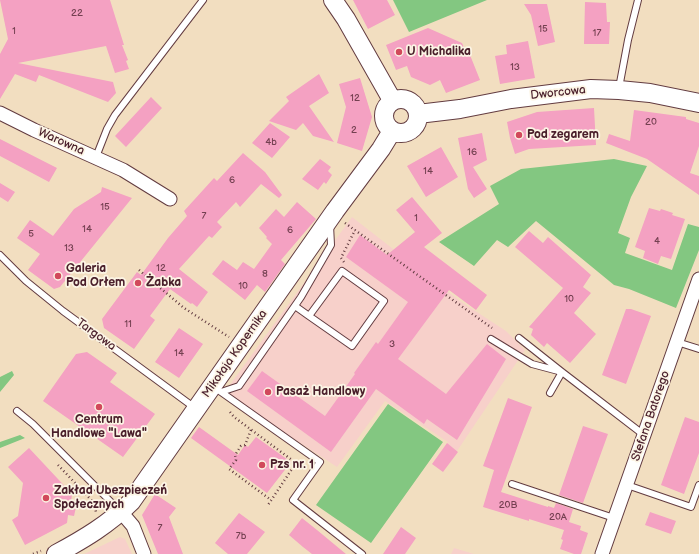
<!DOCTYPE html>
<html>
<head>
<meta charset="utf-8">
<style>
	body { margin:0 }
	canvas { display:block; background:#f2dec0 }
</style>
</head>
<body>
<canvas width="699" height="554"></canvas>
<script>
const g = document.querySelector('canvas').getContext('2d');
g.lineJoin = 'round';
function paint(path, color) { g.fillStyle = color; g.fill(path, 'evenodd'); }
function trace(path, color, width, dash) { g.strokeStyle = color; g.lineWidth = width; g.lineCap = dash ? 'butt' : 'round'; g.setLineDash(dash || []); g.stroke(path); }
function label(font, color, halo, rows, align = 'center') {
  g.font = font + ' "Balsamiq Sans",sans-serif'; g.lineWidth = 3.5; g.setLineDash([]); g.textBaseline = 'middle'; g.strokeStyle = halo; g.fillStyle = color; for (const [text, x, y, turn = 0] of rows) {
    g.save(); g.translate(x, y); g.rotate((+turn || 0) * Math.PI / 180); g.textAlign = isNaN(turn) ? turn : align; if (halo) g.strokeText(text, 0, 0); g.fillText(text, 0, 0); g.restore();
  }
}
paint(new Path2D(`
	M352,217L460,301L506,331L525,350L457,451L447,444L448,442L385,401L337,467L224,393Z
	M120,537L125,539L132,554H84Z
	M454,548L474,554H451Z`), '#f7d0ca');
paint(new Path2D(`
	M393,0H487L409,32Z
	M614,159L647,166L631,197L618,233L630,238L625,253L672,270L688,224L699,227V250L676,308L629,289L614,285L536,221L508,247L497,240L474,266L439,242L499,204L490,186L521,169Z
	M12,371L14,375L0,392V377Z
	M388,404L443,442L371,543L316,505Z
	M20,435L25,438L0,448V442Z`), '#83c781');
paint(new Path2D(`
	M0,0H110L124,45H122L128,60L126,61L129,69L115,73L106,46L18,63L113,82L116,93L108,102L39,75L36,82L15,74L0,99V54L8,39Z
	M353,0H387L395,15L368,29Z
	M585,2L606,3L607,22H610L609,44H584Z
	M524,4H547L555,42L538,46L531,15Z
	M428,28L462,43L468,56L470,55L480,80L446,93L440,80L430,85L411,77L407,66L396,70L386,45Z
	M528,41L535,78L500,84L495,56L507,54L506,45Z
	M319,74L329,93L309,106L334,142L313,136L303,123L296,130L269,121L289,101L286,97Z
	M360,78L372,117L362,151L337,143L346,107L339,84Z
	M151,97L162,108L126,147L115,136Z
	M594,108L596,145L529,149L515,154L510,138L507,122L537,112Z
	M634,110L686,117V119L699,123V146L690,173L699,176V195L647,159L606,143L609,134L630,141Z
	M270,123L290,137L272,158L252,143Z
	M482,133L487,160L473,167L487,189L474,198L468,189L458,138Z
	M0,139L57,168L49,182L0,156Z
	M441,147L458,177L426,197L407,166Z
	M243,153L265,172L282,195L279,198L261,184L240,207L236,202L217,222L222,227L212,238L209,236L179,269L208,292L197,307L192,303L191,304L170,289L150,316L155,320L134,349L104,328L102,319L137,272L141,275L168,238L187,216L184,211L214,178L217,181Z
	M320,159L331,167L328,171L332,175L326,184L324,182L318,190L302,179Z
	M0,183L15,192L8,202L0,197Z
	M102,187L132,198L60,287L54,289L28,270L40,254L17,238L30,220L53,236L74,209L101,192Z
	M412,197L442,233L424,247L487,295L476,310L449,290L398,359L446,394L487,344L506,359L457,440L427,419L424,424L376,389L331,452L247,391L262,371L325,416L355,374L354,373L376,342L378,344L408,302L346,257L360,235L387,255L415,232L396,210Z
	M297,202L316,219L281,260L285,264L265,292L257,285L245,300L212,274L223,260L237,270L243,262L254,269L272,244L266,238L267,237L259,228L276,209L284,217Z
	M649,208L660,211L661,209L673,213L672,215L685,219L671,259L661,256L658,264L643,258L645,251L635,247Z
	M529,231L543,243L548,237L591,275L583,287L591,293L574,313L596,334L570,363L547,343L544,347L531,335L533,329L529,327L563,288L515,247Z
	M626,309H631L651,316L626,384L602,375Z
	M179,328L203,344L179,378L155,362Z
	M87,352L117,373L110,382L155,414L123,457L43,401L76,354Z
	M508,398L532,407L501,492L548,507V506L554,508L556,503L573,509L569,522L581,526L580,530L588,533L581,554H574L560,549L563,540L561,539L564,530L529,519V521L483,507L494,470L483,466Z
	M685,417L699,422V453L684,494L661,485Z
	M583,426L608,434L583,503L559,495Z
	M199,427L238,455L245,445L248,447L256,437L291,462L267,493L191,438Z
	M447,443L458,452L443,472L432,464Z
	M29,448L72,494L71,502L77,503L74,516L68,515L67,523L25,545L12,520L18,516L23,483L8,467Z
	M155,494L176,508L169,517L183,554H158L142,515Z
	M650,512L676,521L671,534L645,525Z
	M239,513L265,532L247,554H228L215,543Z
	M302,518L317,530L346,554H312L303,547L289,535Z
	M401,527L416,538L405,554H383Z`), '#f4a1c2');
const lane = new Path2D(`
	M619,88L628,40L638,0
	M96,157L107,129L115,115L203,0
	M0,255L26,281L63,311L195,408
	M295,306L309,316L342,271L384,301L352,346L309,316
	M519,338L562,372L644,435
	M491,339L532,364L562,372L550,393
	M677,342L699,349
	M214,387L320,462L293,500L362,554
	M221,392L239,386L301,297L331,245L330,225
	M17,411L33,424L119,510
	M512,484L614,518
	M627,485L691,507L699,485`);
const street = new Path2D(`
	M0,113L34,130L123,170L170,199
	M121,512L133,526L144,554
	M602,554L699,279`);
const secondary = new Path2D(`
	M333,0L346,19L392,100
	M384 116a17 17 0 1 1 34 0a17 17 0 1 1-34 0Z
	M418,114L460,109L511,99L591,89L619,90L650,93L699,103
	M56,554C84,539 109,524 131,502L335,211L381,149L392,131`);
trace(lane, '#633c41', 8);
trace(street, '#633c41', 15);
trace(secondary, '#633c41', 20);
trace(new Path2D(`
	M345,223L492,328
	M344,262L341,258L355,230
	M139,270L184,308L229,337
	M230,412L234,417L296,463L268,505
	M251,430L245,445L241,446L235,455L236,460L229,469L271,500
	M58,465L94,503L96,512
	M33,554L41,551`), '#633c41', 2.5, [1, 3]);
trace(lane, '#fff', 6);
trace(street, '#fff', 13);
trace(secondary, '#fff', 18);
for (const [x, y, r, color] of [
	[399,52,4,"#d1495b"],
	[519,135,4,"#d1495b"],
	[58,276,4,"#d1495b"],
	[138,283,4,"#d1495b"],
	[268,392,4,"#d1495b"],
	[99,407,4,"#d1495b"],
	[262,465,4,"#d1495b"],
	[46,498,4,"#d1495b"]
]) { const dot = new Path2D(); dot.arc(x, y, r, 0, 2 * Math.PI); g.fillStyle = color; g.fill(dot); trace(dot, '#fcf5e5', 1.5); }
label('10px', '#744051', null, [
	["22",77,13],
	["15",543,29],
	["1",14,31],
	["17",597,33],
	["13",515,67],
	["12",355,98],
	["20",651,122],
	["2",354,130],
	["4b",271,142],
	["16",472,152],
	["14",428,171],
	["6",232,180],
	["15",105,207],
	["7",204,216],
	["1",416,218],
	["14",87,229],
	["6",290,230],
	["5",31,234],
	["4",657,241],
	["13",69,248],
	["12",161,268],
	["8",265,274],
	["10",243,286],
	["10",569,299],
	["11",128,324],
	["3",392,344],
	["14",179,353],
	["20B",508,505],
	["20A",558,517],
	["7",160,528],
	["7b",241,536]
]);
label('bold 12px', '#4a1f2b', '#fcf5e5', [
	["U Michalika",407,52],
	["Pod zegarem",527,135],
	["Galeria",66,269],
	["Pod Orłem",66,283],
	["Żabka",146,283],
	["Pasaż Handlowy",276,392],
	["Centrum",99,420,"center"],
	["Handlowe \"Lawa\"",99,434,"center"],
	["Pzs nr. 1",270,465],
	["Zakład Ubezpieczeń",54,491],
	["Społecznych",54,505]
], 'left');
label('12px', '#4a1f2b', '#fcf5e5', [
	["Dworcowa",558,93,-6],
	["Warowna",61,142,24],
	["Targowa",96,335,36],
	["Mikołaja Kopernika",235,354,-55],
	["Stefana Batorego",651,416,-71]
]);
</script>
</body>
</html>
